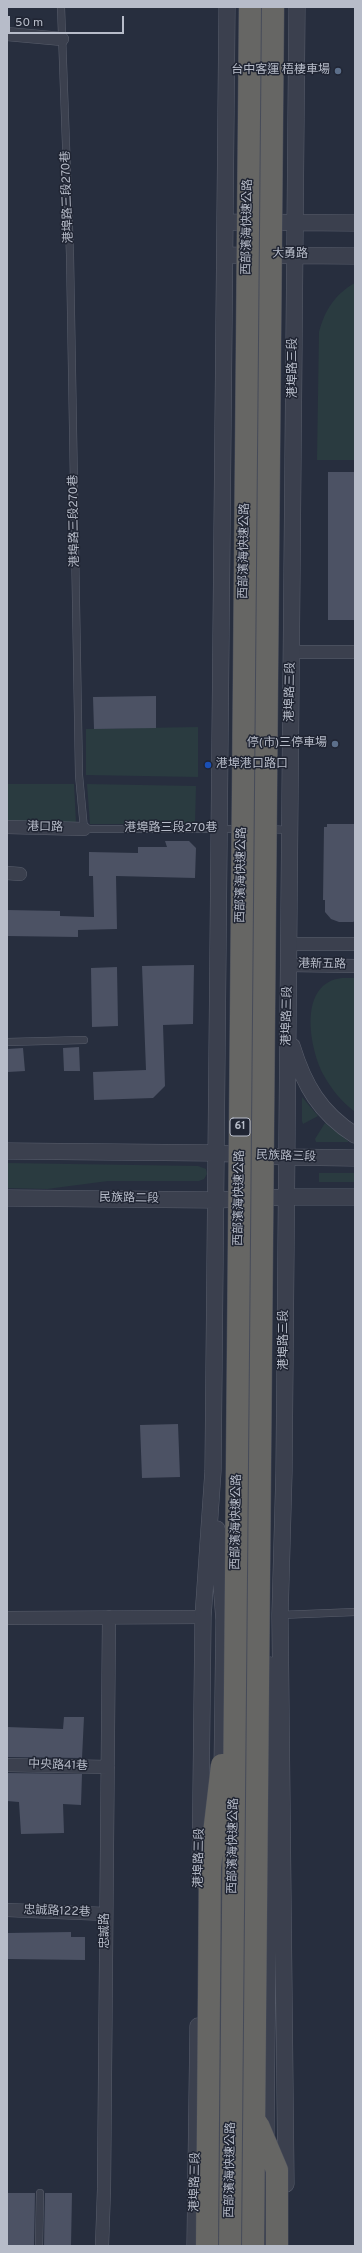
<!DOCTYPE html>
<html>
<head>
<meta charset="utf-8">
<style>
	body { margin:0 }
	#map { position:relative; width:362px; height:2253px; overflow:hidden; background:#272e3e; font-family:Overpass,sans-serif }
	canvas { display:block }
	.frame { position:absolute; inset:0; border:8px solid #b7bcc9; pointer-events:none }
	.scale { position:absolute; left:8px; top:16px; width:116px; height:18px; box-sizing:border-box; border:2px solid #b7bcc9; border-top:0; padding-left:5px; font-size:12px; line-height:14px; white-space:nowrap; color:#b7bcc9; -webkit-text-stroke:3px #202533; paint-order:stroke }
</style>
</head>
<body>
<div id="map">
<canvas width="362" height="2253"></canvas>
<div class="frame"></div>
<div class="scale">50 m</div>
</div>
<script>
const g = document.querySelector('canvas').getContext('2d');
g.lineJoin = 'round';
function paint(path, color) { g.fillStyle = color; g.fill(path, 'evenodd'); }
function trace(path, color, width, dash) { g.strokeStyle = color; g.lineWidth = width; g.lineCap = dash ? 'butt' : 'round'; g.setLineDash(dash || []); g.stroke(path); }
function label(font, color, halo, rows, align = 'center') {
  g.font = font + ' Overpass,"Noto Sans TC",sans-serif'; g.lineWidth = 3; g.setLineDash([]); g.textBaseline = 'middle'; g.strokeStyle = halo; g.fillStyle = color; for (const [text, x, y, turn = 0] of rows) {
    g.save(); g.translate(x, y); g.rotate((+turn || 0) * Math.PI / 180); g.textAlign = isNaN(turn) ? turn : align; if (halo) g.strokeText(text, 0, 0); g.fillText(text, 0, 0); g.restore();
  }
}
paint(new Path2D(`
	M355,283V460H317L319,332C325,310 335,294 355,283Z
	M198,727V777L86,775V729Z
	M7,784H74L76,823L7,822Z
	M87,784L196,786L195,824H90Z
	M342,978H355V1112C342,1102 331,1089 323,1074C309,1046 298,983 342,978Z
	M302,1097L318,1116L303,1124L302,1121Z
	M325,1123L348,1141V1142H316L315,1139Z
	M7,1163L198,1166L206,1169L207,1174L204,1179L199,1181H108L47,1189L7,1188Z
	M319,1173H355V1182H319Z`), '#2a3b40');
paint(new Path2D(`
	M328,472H355V620H328Z
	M156,696V728L94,729L93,697Z
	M327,824H355V921L353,922H339L331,919L325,912V900H323L324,827H327Z
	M165,841H189L196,848L195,878L116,876L117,929L78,930V937L7,936V910L60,911V916L94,917L93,876H89V852L138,853V847H167Z
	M194,965L193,1024L163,1025L165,1086L153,1098L94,1100L93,1072L146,1070L142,966Z
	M117,967L118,1026L92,1027L91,968Z
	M79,1047L80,1071H64L63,1048Z
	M23,1048L25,1071L8,1072L7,1049Z
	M178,1424L180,1477L142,1478L140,1425Z
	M64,1717H84L82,1758L7,1757V1727L63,1729Z
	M7,1773L82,1774L81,1805L63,1804L64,1833L21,1834L19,1802L7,1801Z
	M71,1932V1937H85V1960L8,1959L7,1933Z
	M7,2193H35L34,2246H7Z
	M45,2193H72L71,2246H44Z`), '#4c5264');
const service = new Path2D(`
	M61,7L70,255L79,775L84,829H241
	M267,829L289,830
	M7,1042L84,1040
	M280,1615L355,1612
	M39,2246L40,2193`);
const minor = new Path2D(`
	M7,34L62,39
	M291,652H355
	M7,827L84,829
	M7,873L20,874
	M288,944H355
	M288,965L355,966
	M7,1618L203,1617
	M7,1765L108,1767
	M7,1910L106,1914
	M102,2246L104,2189L109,1617`);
const tertiary = new Path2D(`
	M225,222L355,223
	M225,255L355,256
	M292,1046C304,1085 320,1113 355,1135
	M7,1151L216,1153L286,1157L355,1158
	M7,1198L216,1200L286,1197H355
	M217,1529L224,1620L222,1775
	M200,1880L203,1617L213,1471L227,7
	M286,2184L280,1615L284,1472L297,7
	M195,2246L198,2026
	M218,2246L222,1840
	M265,2246L270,1665`);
trace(service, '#595e6c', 8);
trace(minor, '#595e6c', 14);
trace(tertiary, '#595e6c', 17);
trace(service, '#3b404e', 7);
trace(minor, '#3b404e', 13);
trace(tertiary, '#3b404e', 16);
const trunkBridge = new Path2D(`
	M258,2125L277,2170V2246
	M207,2246L210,1867L222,1765
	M230,2246L250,7
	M253,2246L273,7`);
trace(trunkBridge, '#464b59', 23, []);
trace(trunkBridge, '#666664', 22);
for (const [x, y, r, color] of [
	[338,71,4,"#5c6f8a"],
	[335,744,4,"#5c6f8a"],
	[208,765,4,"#1a4fb4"]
]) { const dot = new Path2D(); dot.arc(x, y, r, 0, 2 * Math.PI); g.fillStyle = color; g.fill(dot); trace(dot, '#202533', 1.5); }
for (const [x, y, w] of [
	[240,1127,20]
]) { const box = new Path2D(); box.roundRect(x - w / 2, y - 9, w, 18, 3); g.fillStyle = '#202533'; g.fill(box); trace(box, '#b7bcc9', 1); }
label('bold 11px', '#b7bcc9', null, [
	["61",240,1127]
]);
label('12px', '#b7bcc9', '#202533', [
	["台中客運 梧棲車場",330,71],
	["停(市)三停車場",327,744],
	["港埠港口路口",216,765,"left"]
], 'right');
label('12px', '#b7bcc9', '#202533', [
	["港埠路三段270巷",68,197,-92],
	["西部濱海快速公路",248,227,-89],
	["大勇路",290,255],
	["港埠路三段",294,368,-90],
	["港埠路三段270巷",75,521,-91],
	["西部濱海快速公路",245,551,-89],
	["港埠路三段",291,692,-89],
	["港口路",45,828,1],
	["港埠路三段270巷",171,829],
	["西部濱海快速公路",242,875,-89],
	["港新五路",322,965,1],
	["港埠路三段",288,1016,-89],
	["民族路三段",286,1157,2],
	["西部濱海快速公路",240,1198,-89],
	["民族路二段",129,1199,1],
	["港埠路三段",285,1340,-90],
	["西部濱海快速公路",237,1522,-89],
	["中央路41巷",58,1766,2],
	["西部濱海快速公路",234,1846,-89],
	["港埠路三段",200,1858,-89],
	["忠誠路122巷",57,1912,2],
	["忠誠路",106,1931,-90],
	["西部濱海快速公路",231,2170,-89],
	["港埠路三段",196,2182,-89]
]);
</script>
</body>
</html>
